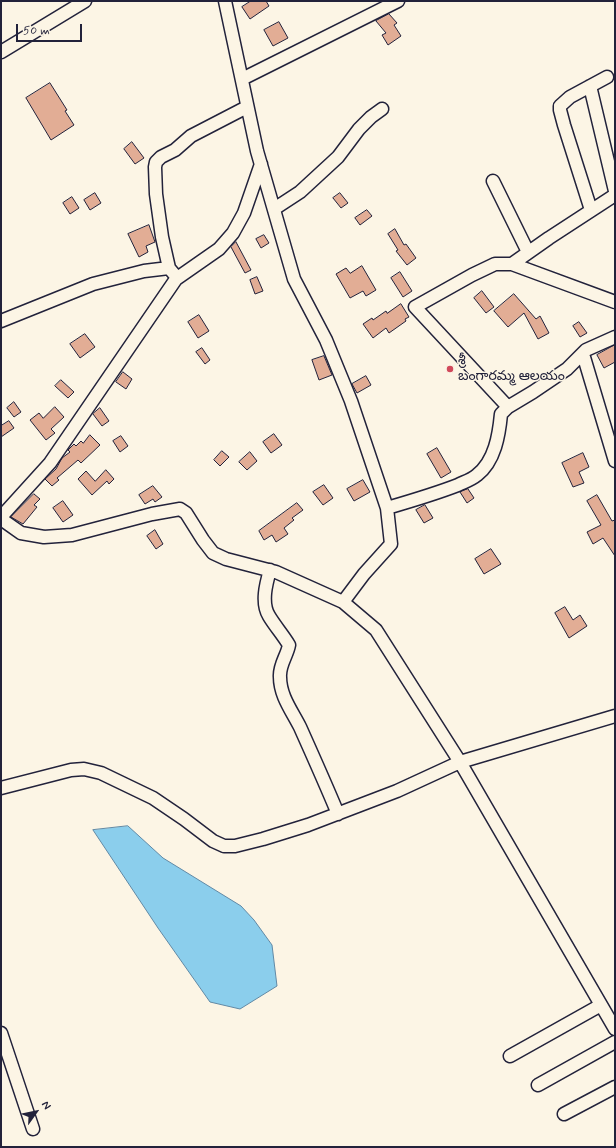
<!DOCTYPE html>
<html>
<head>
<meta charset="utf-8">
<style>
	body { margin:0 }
	#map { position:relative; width:616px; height:1148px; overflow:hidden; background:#fcf5e5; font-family:Mynerve,sans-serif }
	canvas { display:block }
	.frame { position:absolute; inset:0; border:2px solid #22223b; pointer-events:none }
	.north { position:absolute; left:16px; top:1092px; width:40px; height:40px; -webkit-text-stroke:3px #fcf5e5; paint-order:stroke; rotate:57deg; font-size:11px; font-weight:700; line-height:16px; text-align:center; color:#22223b }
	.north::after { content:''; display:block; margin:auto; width:14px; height:18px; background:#22223b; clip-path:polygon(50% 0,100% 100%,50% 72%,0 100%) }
	.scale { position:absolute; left:16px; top:24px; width:66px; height:18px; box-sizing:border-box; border:2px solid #22223b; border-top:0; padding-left:5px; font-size:12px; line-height:14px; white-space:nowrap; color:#22223b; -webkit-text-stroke:3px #fcf5e5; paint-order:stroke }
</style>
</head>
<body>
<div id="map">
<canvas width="616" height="1148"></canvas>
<div class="frame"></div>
<div class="north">N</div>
<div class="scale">50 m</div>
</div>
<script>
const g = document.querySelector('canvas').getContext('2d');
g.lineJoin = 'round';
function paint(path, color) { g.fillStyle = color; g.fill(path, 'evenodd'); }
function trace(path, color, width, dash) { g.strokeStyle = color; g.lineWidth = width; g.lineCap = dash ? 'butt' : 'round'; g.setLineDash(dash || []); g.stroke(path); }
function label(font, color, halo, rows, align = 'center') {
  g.font = font + ' Mynerve,"Noto Sans Telugu",sans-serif'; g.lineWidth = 3; g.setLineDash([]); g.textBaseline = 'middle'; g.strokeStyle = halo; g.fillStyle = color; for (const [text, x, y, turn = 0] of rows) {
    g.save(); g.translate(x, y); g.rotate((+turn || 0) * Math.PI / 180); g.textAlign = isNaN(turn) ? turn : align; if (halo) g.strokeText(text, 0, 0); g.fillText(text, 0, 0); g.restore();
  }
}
const water = new Path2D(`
	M128,826L163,858L241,906L254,920L272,945L277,986L240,1009L210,1002L158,928L93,830Z`);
paint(water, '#8bceec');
trace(water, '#6189a5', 1);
const building = new Path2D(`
	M251,1H266L269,6L250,19L242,7Z
	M389,14L397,23L394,25L401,36L388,45L382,35L386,33L376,21Z
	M279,22L288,38L273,46L264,30Z
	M50,83L67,110L65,111L74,125L51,140L26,98Z
	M132,142L144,158L135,164L124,149Z
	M95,193L101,203L90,210L84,200Z
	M340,193L348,203L341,208L333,198Z
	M72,197L79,208L70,214L63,203Z
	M367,210L372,216L360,225L355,218Z
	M149,225L155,242L146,246L148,252L139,257L128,234Z
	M395,229L404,245L406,244L416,258L407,265L396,251L398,250L388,234Z
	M264,235L269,243L261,248L256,239Z
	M236,242L251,270L245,273L231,247Z
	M362,266L376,290L366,296L363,291L350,298L336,274L346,268L350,273Z
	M400,272L412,291L403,297L391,278Z
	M257,277L263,291L255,294L250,280Z
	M482,291L494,307L486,313L474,298Z
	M514,294L536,319L540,316L549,333L538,339L524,313L508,327L494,311Z
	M401,304L409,317L405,319L406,321L389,333L386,328L373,338L363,324L372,318L373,320L386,311L387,313Z
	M199,315L209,331L198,338L188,322Z
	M579,322L587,333L580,337L573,326Z
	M85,334L95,347L80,358L70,344Z
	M615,345V362L604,368L597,355Z
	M202,348L210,360L205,364L196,352Z
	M324,356L332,375L319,380L312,360Z
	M123,372L132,379L126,389L116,382Z
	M366,376L371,385L357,393L352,384Z
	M61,380L74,392L68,398L55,386Z
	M14,402L21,412L14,417L7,408Z
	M55,407L64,417L51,429L55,433L46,440L30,420L39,413L43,418Z
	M100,408L109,421L102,426L93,414Z
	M9,421L14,428L1,437V426Z
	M274,434L282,445L271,453L263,442Z
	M90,435L100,445L81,463L78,460L57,478L59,480L52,486L45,479L56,469L62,458L70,452L68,450L74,444L76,446L81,441L83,443Z
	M121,436L128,446L120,452L113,441Z
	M437,448L451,472L441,478L427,454Z
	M222,451L229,457L220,466L214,460Z
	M250,452L257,461L247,470L239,462Z
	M583,453L589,467L579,472L584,483L573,487L562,463Z
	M106,470L114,479L109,484L107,481L92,495L78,479L86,471L95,481Z
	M363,480L370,492L354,501L347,489Z
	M324,485L333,498L323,505L313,492Z
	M153,486L162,497L155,502L153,499L145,504L139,495Z
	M468,489L474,498L467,503L460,492Z
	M34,494L40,499L34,505L37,507L23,524L11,517Z
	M597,495L612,521L615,520V556L603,538L593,544L587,532L601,525L587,501Z
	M63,501L73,515L63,522L53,508Z
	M297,503L303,510L292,518L294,520L284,528L288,534L276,542L272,535L264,540L259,531Z
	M425,505L433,518L424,523L416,510Z
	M155,530L163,544L156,549L147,536Z
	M491,549L501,564L484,574L475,559Z
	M565,607L573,620L580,615L587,626L569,638L555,613Z`);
paint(building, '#e2ad95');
trace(building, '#22223b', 1);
const minor = new Path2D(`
	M225,1L257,151L294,279L326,340L351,401L387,508L391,544L364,574L343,602
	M1,52L85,1
	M242,79L398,1
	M590,86L615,191
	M493,181L528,252
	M274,209L300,192L338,157L359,129L371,117L382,109
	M591,210L564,125L560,110V106L570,97L607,77
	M512,264L615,302
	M169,268L162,237L156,194L155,167L156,162L161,157L175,150L191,136L247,107
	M1,321L93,284L144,271L169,268L174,274
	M583,354L615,461
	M508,407L415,307L472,275L495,264H512L549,238L615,195
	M387,508C411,501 435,494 458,485C464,482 471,480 477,475C495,461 499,435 501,414L508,407L533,392L567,369L586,350L615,337
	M1,517L50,463L176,279L219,249L233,233L244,213L261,164
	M1,519L21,533L44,537L72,535L152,514L180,509L186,513L203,540L213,553L226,559L276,572L343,602L376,630L460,762L615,1029
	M270,570C266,584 261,603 269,616C275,626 283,635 289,645C287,656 279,665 280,677C280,696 292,711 300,727C313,756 326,785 338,814
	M1,788L71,770L84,769L101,773L153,798L184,819L213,841L224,846H235L263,839L308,825L397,791L460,762L615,716
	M1,1033L33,1129
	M510,1056L601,1005
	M538,1085L615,1042
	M564,1114L615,1087`);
trace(minor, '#22223b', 15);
trace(minor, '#fcf5e5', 12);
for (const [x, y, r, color] of [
	[450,369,4,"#d1495b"]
]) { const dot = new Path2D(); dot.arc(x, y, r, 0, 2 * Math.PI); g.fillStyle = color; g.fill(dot); trace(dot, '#fcf5e5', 1.5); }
label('14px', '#22223b', '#fcf5e5', [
	["శ్రీ",458,361],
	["బంగారమ్మ ఆలయం",458,377]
], 'left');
</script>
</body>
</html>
